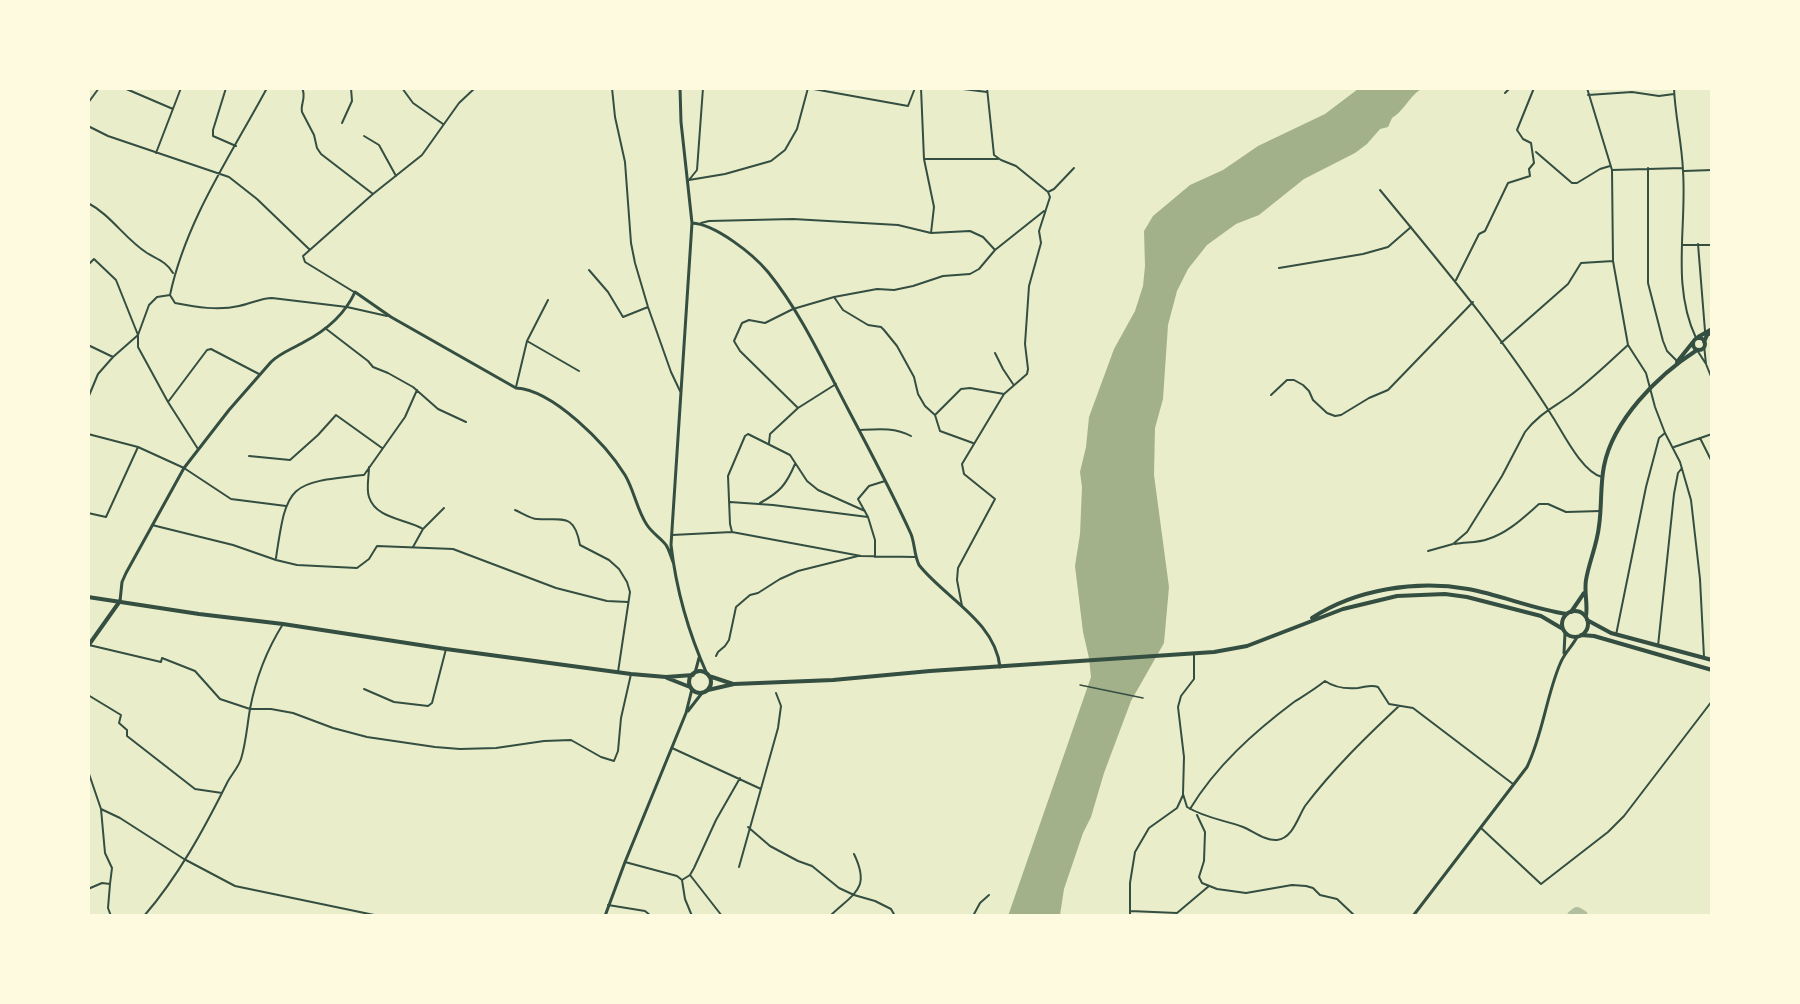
<!DOCTYPE html>
<html>
<head>
<meta charset="utf-8">
<style>
	body { margin:0 }
	#map { position:relative; width:1800px; height:1004px; overflow:hidden; background:#e9edc9; font-family:"Noto Sans",sans-serif }
	canvas { display:block }
	.frame { position:absolute; inset:0; border:90px solid #fefae0; pointer-events:none }
</style>
</head>
<body>
<div id="map">
<canvas width="1800" height="1004"></canvas>
<div class="frame"></div>
</div>
<script>
const g = document.querySelector('canvas').getContext('2d');
g.lineJoin = 'round';
function paint(path, color) { g.fillStyle = color; g.fill(path, 'evenodd'); }
function trace(path, color, width, dash) { g.strokeStyle = color; g.lineWidth = width; g.lineCap = dash ? 'butt' : 'round'; g.setLineDash(dash || []); g.stroke(path); }
paint(new Path2D(`
	M1358,89H1421C1409,97 1403,112 1392,118L1388,127L1380,129L1367,144L1355,153L1304,179L1259,215L1236,224L1207,245L1188,269L1177,291L1168,325L1163,399L1155,428L1154,475L1169,587L1164,643L1131,701L1104,773L1091,817L1083,833L1064,889L1060,915L1008,916L1091,677L1089,658L1083,632L1075,566L1080,534L1082,487L1080,472L1086,447L1089,417L1114,349L1135,311L1143,286L1145,266L1144,231L1153,216L1190,185L1223,170L1258,146L1325,114Z`), '#a3b18a');
trace(new Path2D(`
	M1573,916L1577,913L1582,916`), '#b2bea0', 12);
trace(new Path2D(`
	M1080,685L1143,698`), '#344e41', 1.5);
trace(new Path2D(`
	M124,88L173,109
	M226,88L213,130V136L236,146
	M302,88C307,98 300,103 302,112L314,135L317,148L321,154L373,194
	M402,88L413,103L443,124
	M612,88L615,117L625,162L631,243L635,263L648,307L671,372L680,391
	M703,88L697,170L689,180L725,174L771,161L785,150L797,129L808,88
	M808,88L908,106L915,88
	M921,88L924,159L934,207L931,233
	M955,88L987,92
	M1587,88L1612,170L1613,261L1628,345L1646,373L1655,407L1665,433L1680,462L1691,500L1700,579L1704,657
	M1674,88C1675,116 1682,143 1683,171C1687,227 1671,285 1696,338
	M1505,93L1510,88
	M1588,95L1632,92L1659,96L1674,94
	M88,103L99,88
	M342,123L352,101L351,88
	M88,126L108,136L229,177L257,199L309,249
	M364,136L379,145L396,176
	M1536,152L1572,183H1577L1600,169L1610,166
	M156,153L181,88
	M924,159H998
	M1648,168V283L1663,341L1667,351L1677,361
	M1612,170L1683,168
	M1684,171L1712,170
	M1380,190C1441,264 1503,337 1554,419C1564,435 1583,473 1602,477
	M1048,192L1054,189L1074,168
	M88,203C111,215 125,239 147,253C157,259 167,262 173,273
	M701,223L709,221L793,219L898,225L931,233L970,231L983,237L995,250
	M1698,244L1705,331
	M1683,245H1712
	M1279,268L1363,254L1388,247L1411,227
	M589,270L608,292L623,317L648,307
	M1456,280L1479,234L1485,231L1508,183L1530,176L1529,169L1534,163L1531,143L1523,139L1517,130L1534,88
	M354,292L305,262L303,256L373,194L422,155L459,103L475,88
	M170,295L175,303C196,307 218,311 239,306C250,304 261,298 272,298L347,307L387,316
	M834,297L843,310L868,325L881,327L884,330L897,346L914,377L918,394L925,406L935,415
	M325,328L368,361L373,367L388,373L413,387L438,409L466,422
	M527,341L579,371
	M1501,343L1568,284L1581,263L1613,261
	M88,345L113,357L138,335L116,280L94,259L89,264
	M1704,345L1706,364
	M1697,350L1706,364L1712,379
	M995,353L1003,369L1013,384
	M516,387L527,341L548,300
	M1271,395L1287,380H1294L1303,385L1309,391L1313,400L1327,413L1335,416L1341,415L1369,398L1388,390L1473,302
	M88,398L98,374L113,357
	M168,402L207,350L211,349L259,374
	M798,408L740,351L734,341L742,323L749,320L765,323L793,309L834,297L877,289L894,290L913,286L943,276L970,274L979,269L995,250L1044,211
	M859,430C877,429 895,427 911,436
	M88,434L138,447
	M1700,438L1712,462
	M769,443L770,434L798,408L836,384
	M973,443L940,431L935,415L961,389L970,388L1004,394
	M1674,447L1712,434
	M198,449L168,402L138,347V335L149,305L157,297L170,295C186,220 231,155 267,88
	M249,456L290,460L318,435L336,415L382,448
	M369,467C369,476 366,489 369,497C376,519 406,519 423,529
	M730,502L773,505L868,517
	M760,503C780,492 786,485 795,464
	M515,510C522,513 531,519 537,519C562,521 574,512 580,545L609,560L619,569L627,582L630,592L618,672
	M88,513L106,517L138,447L184,468L231,499L286,506
	M152,525L233,545L276,560L297,565L357,568L369,559L377,546L453,549L556,588L607,601L628,602
	M732,532L730,524L728,476L745,436L748,434L790,455L807,481L818,490L865,511
	M672,535L732,532L861,556L915,557
	M1455,544C1466,542 1478,543 1488,539C1508,533 1524,517 1539,504H1548L1566,512L1601,511
	M413,547L423,529L444,508
	M1428,551L1453,544L1467,532L1502,476L1525,432C1538,415 1551,409 1568,397C1589,382 1608,363 1628,345
	M875,557V540L868,517L858,499L869,486L885,481
	M276,558C287,483 289,483 364,475L405,417L417,390
	M962,606L957,580L958,568L995,499L964,474L962,464L1004,394L1027,374L1028,369L1025,344L1029,286L1041,243L1039,231L1050,197L1048,192L1016,166L1001,160L994,155L987,88
	M1616,635L1646,487L1659,438L1665,433
	M89,645L161,662L162,658L195,671L220,699L250,709H271L293,713L333,728L367,737L435,747L460,749L496,748L544,741L571,740L601,757L614,761L618,751L621,718L631,674
	M1658,646L1674,494L1678,473L1682,468
	M1194,655V679L1181,696L1178,707L1184,757L1183,794L1187,807C1205,818 1224,820 1243,827C1253,831 1265,841 1277,840C1293,838 1298,817 1305,806C1333,769 1366,737 1399,706
	M716,656L718,652L725,646L729,640L736,607L750,595L758,593L780,579L798,571L858,556
	M364,689L394,702L428,706L432,703L446,649
	M88,695L121,715L119,723L127,730V736L195,789L222,793
	M672,748L761,789
	M88,771L101,809L105,853L112,868L110,884
	M101,809L120,818L184,859L235,886L379,916
	M1190,809C1216,766 1254,732 1294,702C1305,695 1315,689 1325,681C1335,688 1346,689 1358,688C1366,687 1371,684 1378,687L1389,704L1413,708L1513,784
	M1197,815L1205,832L1204,861L1199,877L1202,883L1217,889L1246,893L1292,885L1306,886L1313,888L1320,895L1337,899L1355,916
	M748,827L770,846L798,861L812,866L839,888L854,895L875,901L891,909L895,916
	M1481,828L1541,884L1608,832L1624,816L1712,701
	M625,862L677,876L682,880L685,899L692,916
	M739,867L778,728L781,706L776,693
	M690,875L722,916
	M682,880L690,875L694,868L716,820L740,778
	M88,889L102,883L110,884L108,908L111,916
	M608,905L645,911L651,916
	M1130,911L1177,913L1209,886
	M144,916C178,877 204,829 227,783C231,775 238,768 241,759C246,743 247,726 250,709C256,677 266,651 283,624
	M830,916C854,893 871,889 854,854
	M973,916L980,903L989,895
	M1130,916V883L1135,852L1149,828L1177,808L1183,795`), '#344e41', 2);
trace(new Path2D(`
	M680,88L681,122L692,223L671,545C676,588 689,634 707,674
	M692,223C715,224 753,254 768,272C802,314 824,364 849,411C870,451 892,492 911,534C915,544 914,555 919,565C945,598 995,621 1000,667
	M120,601L122,582L126,573L184,468L229,410L271,362C280,353 292,349 304,342C325,331 345,314 355,292L391,317L516,388C553,390 606,444 625,475C634,490 637,510 647,525C653,534 661,538 666,545C669,549 671,557 673,562
	M1564,653L1565,633
	M695,673L699,658
	M688,711L702,693
	M605,916L625,862L686,713L692,689
	M1413,916L1527,767C1543,734 1546,697 1560,664C1564,653 1572,647 1577,637`), '#344e41', 3);
trace(new Path2D(`
	M1698,337L1712,329
	M1693 344a6 6 0 1 1 12 0a6 6 0 1 1-12 0Z
	M1704,342L1707,335L1712,332
	M1677,362L1693,342
	M1571,612L1584,593
	M1586,616C1588,605 1584,592 1586,580C1589,562 1597,545 1599,526C1602,506 1600,486 1604,466C1613,420 1658,375 1697,350
	M88,646L120,601`), '#344e41', 4);
trace(new Path2D(`
	M88,597L199,614L283,624L446,649L631,674L666,677L693,675
	M1562 624a13 13 0 1 1 26 0a13 13 0 1 1-26 0Z
	M1312,618C1356,589 1416,580 1468,589C1501,595 1533,609 1567,614
	M1587,620L1611,633L1712,660
	M1581,635L1594,636L1712,670
	M689 682a11 11 0 1 1 22 0a11 11 0 1 1-22 0Z
	M709,676L733,684
	M667,678L690,687
	M708,690L734,684L833,680L930,671L1214,652L1247,646L1343,609L1397,596L1445,594L1467,597L1541,616L1563,629`), '#344e41', 4);
</script>
</body>
</html>
